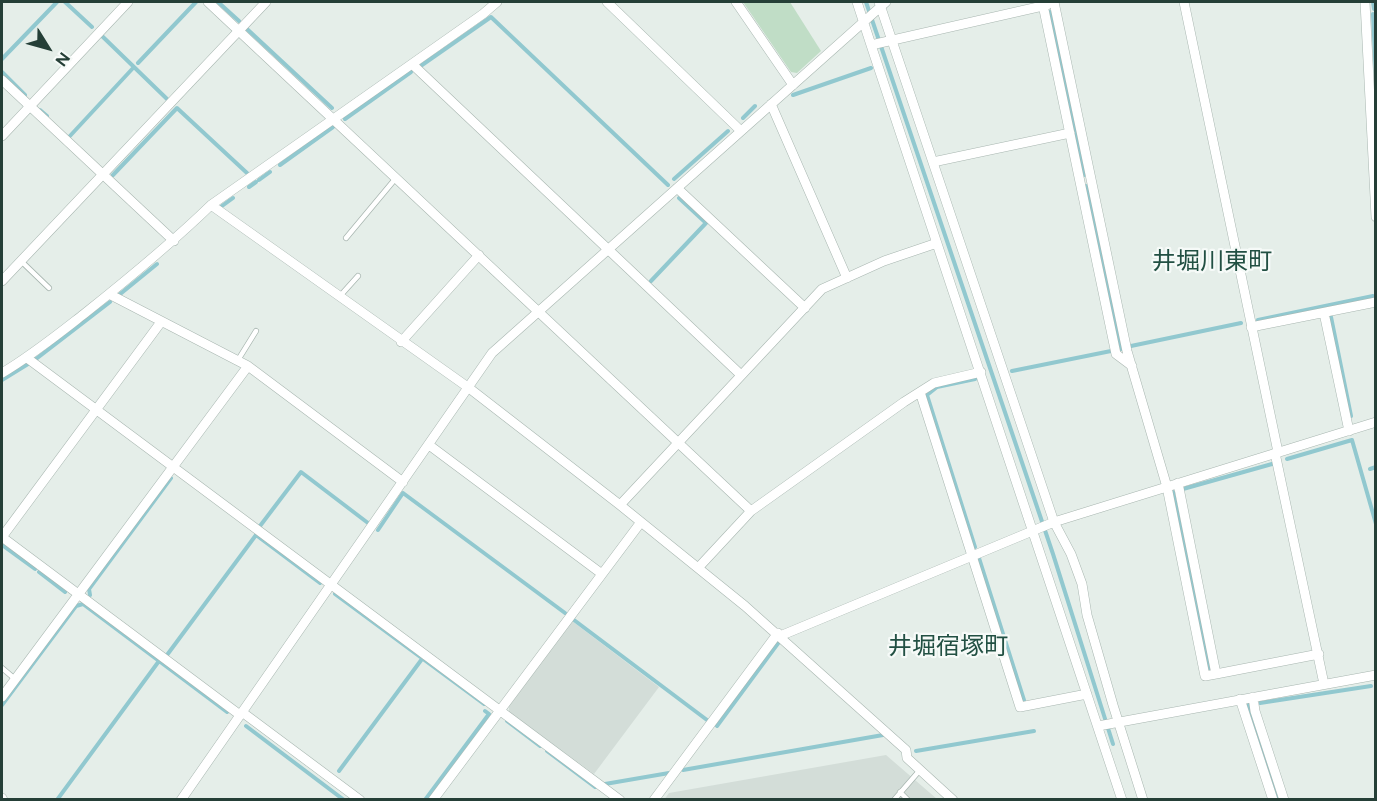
<!DOCTYPE html>
<html>
<head>
<meta charset="utf-8">
<style>
	body { margin:0 }
	#map { position:relative; width:1377px; height:801px; overflow:hidden; background:#e5eee9; font-family:Figtree,sans-serif }
	canvas { display:block }
	.frame { position:absolute; inset:0; border:3px solid #253f37; pointer-events:none }
	.north { position:absolute; left:18px; top:18px; width:60px; height:60px; -webkit-text-stroke:4px #f6faf8; paint-order:stroke; rotate:127deg; font-size:16px; font-weight:700; line-height:24px; text-align:center; color:#253f37 }
	.north::after { content:''; display:block; margin:auto; width:21px; height:27px; background:#253f37; clip-path:polygon(50% 0,100% 100%,50% 72%,0 100%) }
</style>
</head>
<body>
<div id="map">
<canvas width="1377" height="801"></canvas>
<div class="frame"></div>
<div class="north">N</div>
</div>
<script>
const g = document.querySelector('canvas').getContext('2d');
g.lineJoin = 'round';
function paint(path, color) { g.fillStyle = color; g.fill(path, 'evenodd'); }
function trace(path, color, width, dash) { g.strokeStyle = color; g.lineWidth = width; g.lineCap = dash ? 'butt' : 'round'; g.setLineDash(dash || []); g.stroke(path); }
function label(font, color, halo, rows, align = 'center') {
  g.font = font + ' Figtree,"Noto Sans JP",sans-serif'; g.lineWidth = 4.5; g.setLineDash([]); g.textBaseline = 'middle'; g.strokeStyle = halo; g.fillStyle = color; for (const [text, x, y, turn = 0] of rows) {
    g.save(); g.translate(x, y); g.rotate((+turn || 0) * Math.PI / 180); g.textAlign = isNaN(turn) ? turn : align; if (halo) g.strokeText(text, 0, 0); g.fillText(text, 0, 0); g.restore();
  }
}
paint(new Path2D(`
	M572,621L659,687L594,774L509,712V706Z
	M886,755L937,799L664,800L669,793Z`), '#d3ddd8');
paint(new Path2D(`
	M743,2H790L821,51L797,73L791,72Z`), '#c0ddc6');
trace(new Path2D(`
	M65,2L92,27
	M218,2L239,21
	M866,2L1053,554L1113,744
	M1373,2L1374,9
	M1050,12L1084,175
	M1373,14L1376,78
	M247,29L332,108
	M102,36L167,99
	M2,59L57,2
	M138,63L196,2
	M422,65L491,17L668,185
	M2,72L25,95
	M793,95L871,68
	M40,110L47,116
	M743,118L755,106
	M345,119L411,72
	M69,137L134,67
	M280,165L333,127
	M113,175L177,108L247,173
	M674,179L728,131
	M259,180L270,172
	M1086,186L1121,349
	M249,187L256,182
	M222,206L233,198
	M651,281L706,223L679,198
	M119,295L157,264
	M1331,317L1351,416
	M1258,320L1373,296
	M1131,346L1241,323
	M36,359L110,302
	M1012,371L1111,351
	M975,379L937,387L927,395L975,547
	M2,380L28,364
	M1287,459L1352,440L1376,524
	M1370,469L1376,467
	M1183,489L1272,464
	M1173,492L1210,671
	M260,526L301,472L368,523
	M378,530L403,493L565,613
	M2,545L35,569
	M979,558L1024,700
	M39,572L65,592
	M335,594L484,704
	M90,595L89,589L171,478
	M574,620L707,720
	M167,655L256,535L320,583
	M1260,703L1371,686
	M2,705L76,606L83,604L227,712
	M1250,705H1248L1278,800
	M507,721L540,746
	M246,726L344,800
	M717,726L779,642H781
	M547,751L595,787
	M916,751L1034,731
	M683,770L883,735
	M339,771L422,659
	M605,784L669,773
	M57,800L159,661
	M425,800L489,714L485,711`), '#91c8cf', 4);
const lane = new Path2D(`
	M346,238L396,178
	M21,261L49,288
	M340,296L358,276
	M238,360L256,331
	M2,668L15,679
	M900,792L908,800
	M894,800L920,770`);
const street = new Path2D(`
	M208,2L751,511
	M607,2L741,131
	M736,2L793,85
	M857,2L871,45L1047,5
	M879,2L1054,522L1071,554L1082,584L1087,615L1113,705L1143,800
	M1054,2L1127,351L1167,487L1205,676L1216,674
	M1184,2L1278,452
	M1365,2L1376,217
	M1043,5L1116,354L1132,366
	M871,45L1122,800
	M412,64L741,375
	M2,80L174,241
	M771,104L847,278
	M2,136L128,2
	M933,162L1070,133
	M677,188L805,308
	M211,205L469,388L620,505L745,606L906,750L907,758L953,800
	M2,281L266,2
	M109,294L248,366L403,482
	M1324,313L1349,431
	M1251,327L1376,302
	M401,342L479,255
	M27,358L620,800
	M2,373C31,356 57,335 84,314C128,279 171,244 211,205L483,14L497,2
	M920,392L1020,707L1087,694
	M429,445L602,574
	M1275,453L1324,684
	M1178,483L1216,674L1319,654
	M620,505L822,289L884,261L937,243
	M2,537L240,715
	M2,537L161,322
	M698,568L751,511L904,402L934,383L981,372
	M780,636L1054,522L1376,422
	M2,697L248,366
	M1253,697L1255,711L1284,800
	M1240,699L1273,800
	M242,712L360,800
	M1098,726L1376,675
	M2,798L3,800
	M181,800L492,353L886,2
	M433,800L641,522
	M654,800L778,633`);
trace(lane, '#a8b6b0', 6);
trace(street, '#a8b6b0', 10);
trace(lane, '#fff', 4.5);
trace(street, '#fff', 9);
label('24px', '#225043', '#f6faf8', [
	["井堀川東町",1212,262],
	["井堀宿塚町",948,647]
]);
</script>
</body>
</html>
